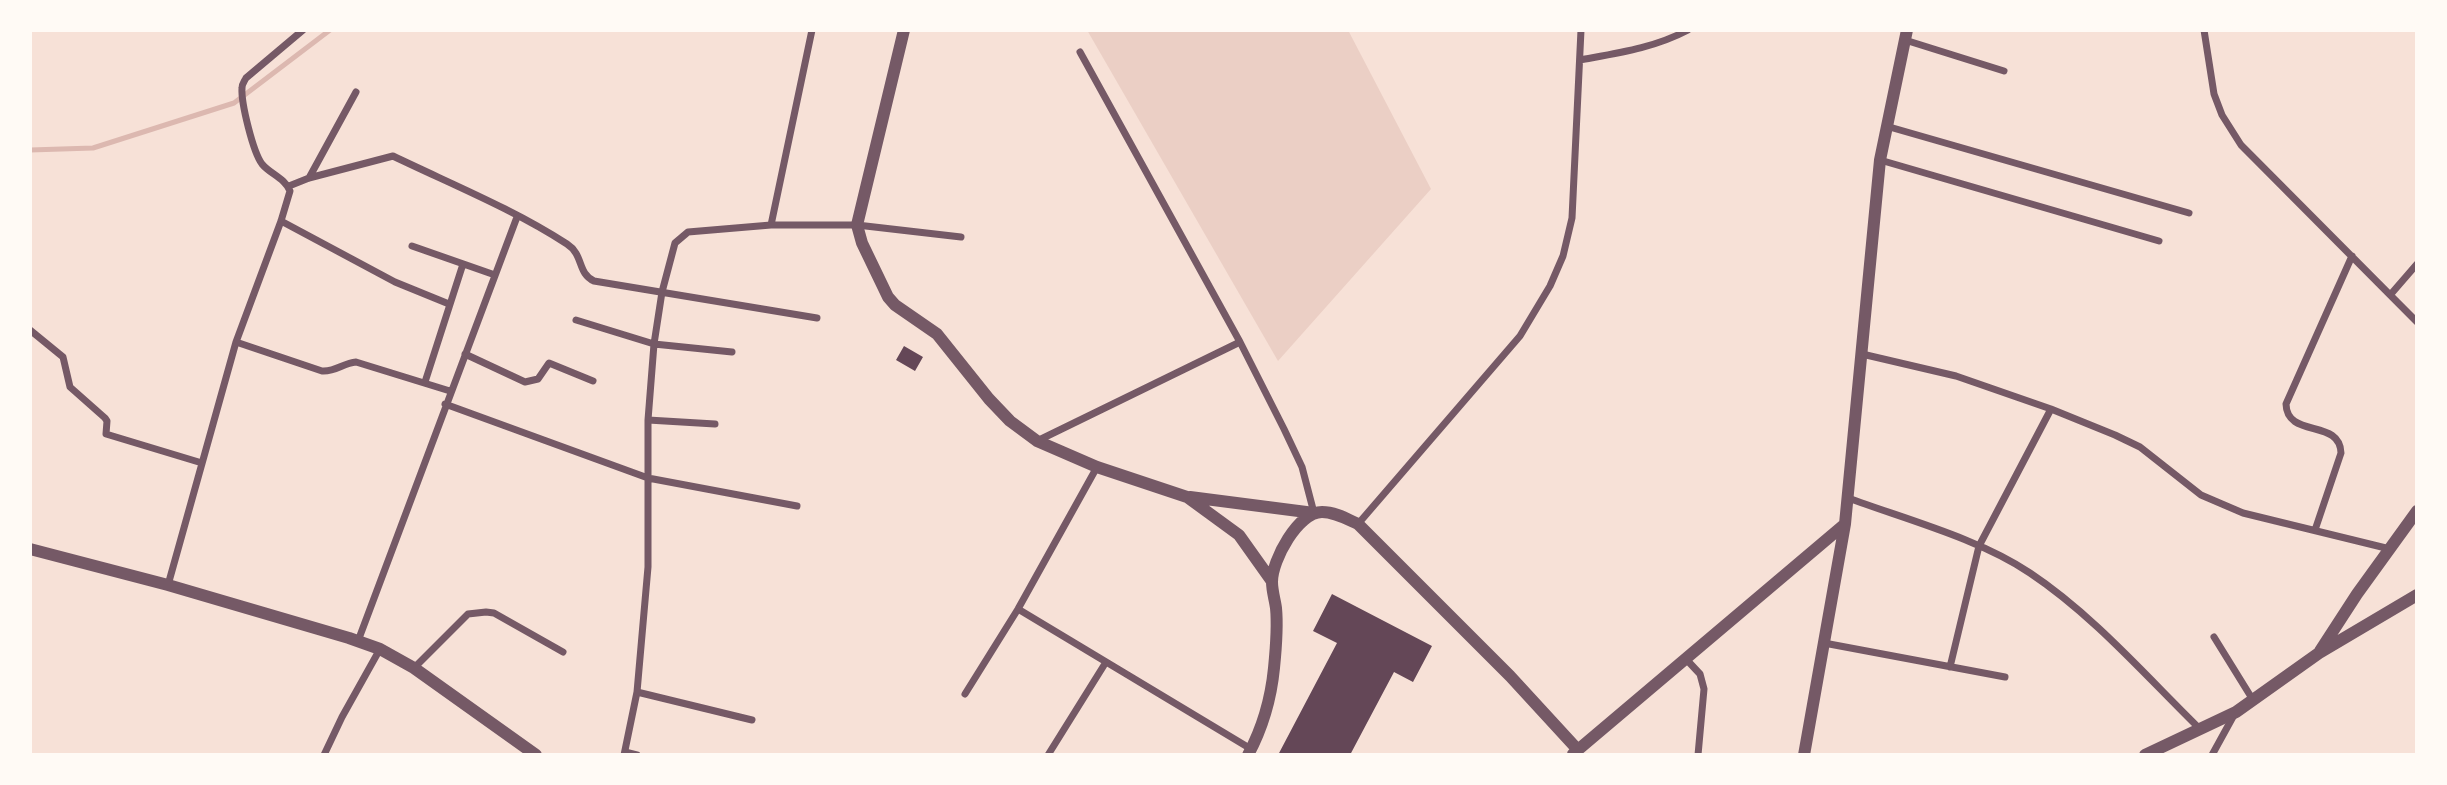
<!DOCTYPE html>
<html>
<head>
<meta charset="utf-8">
<style>
	body { margin:0 }
	#map { position:relative; width:2447px; height:785px; overflow:hidden; background:#f7e1d7; font-family:"DejaVu Sans",sans-serif }
	canvas { display:block }
	.frame { position:absolute; inset:0; border:32px solid #fffaf5; pointer-events:none }
</style>
</head>
<body>
<div id="map">
<canvas width="2447" height="785"></canvas>
<div class="frame"></div>
</div>
<script>
const g = document.querySelector('canvas').getContext('2d');
g.lineJoin = 'round';
function paint(path, color) { g.fillStyle = color; g.fill(path, 'evenodd'); }
function trace(path, color, width, dash) { g.strokeStyle = color; g.lineWidth = width; g.lineCap = dash ? 'butt' : 'round'; g.setLineDash(dash || []); g.stroke(path); }
paint(new Path2D(`
	M1087,30H1348L1431,189L1278,361Z`), '#ebcfc5');
trace(new Path2D(`
	M30,150L93,148L234,103L330,30`), '#dcb8b0', 5);
paint(new Path2D(`
	M904,346L923,357L915,371L896,360Z
	M1332,594L1432,646L1413,682L1394,672L1350,755H1278L1337,643L1313,631Z`), '#644757');
trace(new Path2D(`
	M2204,30L2214,94L2222,115L2241,145L2417,322
	M1905,40L2004,71
	M1080,52L1240,342L1284,429L1302,467L1314,513
	M1580,60C1618,53 1654,48 1688,30
	M1886,126L2189,213
	M1880,160L2159,241
	M309,178L356,92
	M289,186L309,178L393,156C451,184 513,209 567,244C584,255 577,273 594,281L817,318
	M281,221L395,282L449,304
	M771,225L812,30
	M412,246L495,275
	M2391,294L2417,264
	M576,320L654,344L732,352
	M30,330L63,357L70,387L105,418L107,421L106,434L202,463
	M236,342L322,371C336,372 343,363 356,362L450,391
	M465,354L525,382L538,379L549,363L593,381
	M1862,354L1956,376L2051,409L2115,435L2140,447L2201,495L2243,513L2390,549
	M425,382L463,264
	M445,404L648,478L797,506
	M648,420L715,424
	M1037,441L1240,342
	M1848,498C1905,519 1980,539 2030,573C2093,615 2145,675 2199,728
	M1358,524L1520,336L1550,286L1563,256L1572,218L1581,30
	M2315,530L2341,453C2340,418 2287,439 2286,404L2352,256
	M168,585L236,342L281,221L290,191C285,178 270,174 262,164C253,152 241,103 242,88C242,84 244,82 246,78L303,30
	M1018,609L1251,749
	M2214,637L2253,700
	M358,641L517,217
	M1824,643L2005,677
	M1685,658L1700,674L1704,689L1698,755
	M1950,667L1979,546L2051,409
	M414,668L468,614L486,612L494,613L563,652
	M637,692L752,720
	M965,694L1018,609L1097,467
	M625,752L637,755
	M324,755L342,717L380,649
	M624,755L637,692L648,567V420L654,344L662,292L675,243L688,232L771,225H857L961,237
	M1048,755L1106,662
	M2212,755L2234,715`), '#755966', 7);
trace(new Path2D(`
	M904,30L857,225L862,243L888,297L895,305L937,334L989,399L1010,421L1037,441L1097,467L1187,497L1239,535L1271,580
	M1190,497L1314,513
	M30,549L168,585L349,638L380,649L414,668L536,755
	M2320,651L2357,594L2417,511
	M1573,754L1845,524
	M1248,755C1263,727 1271,699 1274,668C1276,648 1278,628 1276,608C1275,600 1272,591 1272,582C1272,560 1298,512 1322,512C1335,512 1347,519 1358,524L1510,676L1578,750
	M1804,755L1845,524L1880,160L1907,30
	M2145,755L2236,712L2319,653L2417,595`), '#755966', 12);
</script>
</body>
</html>
